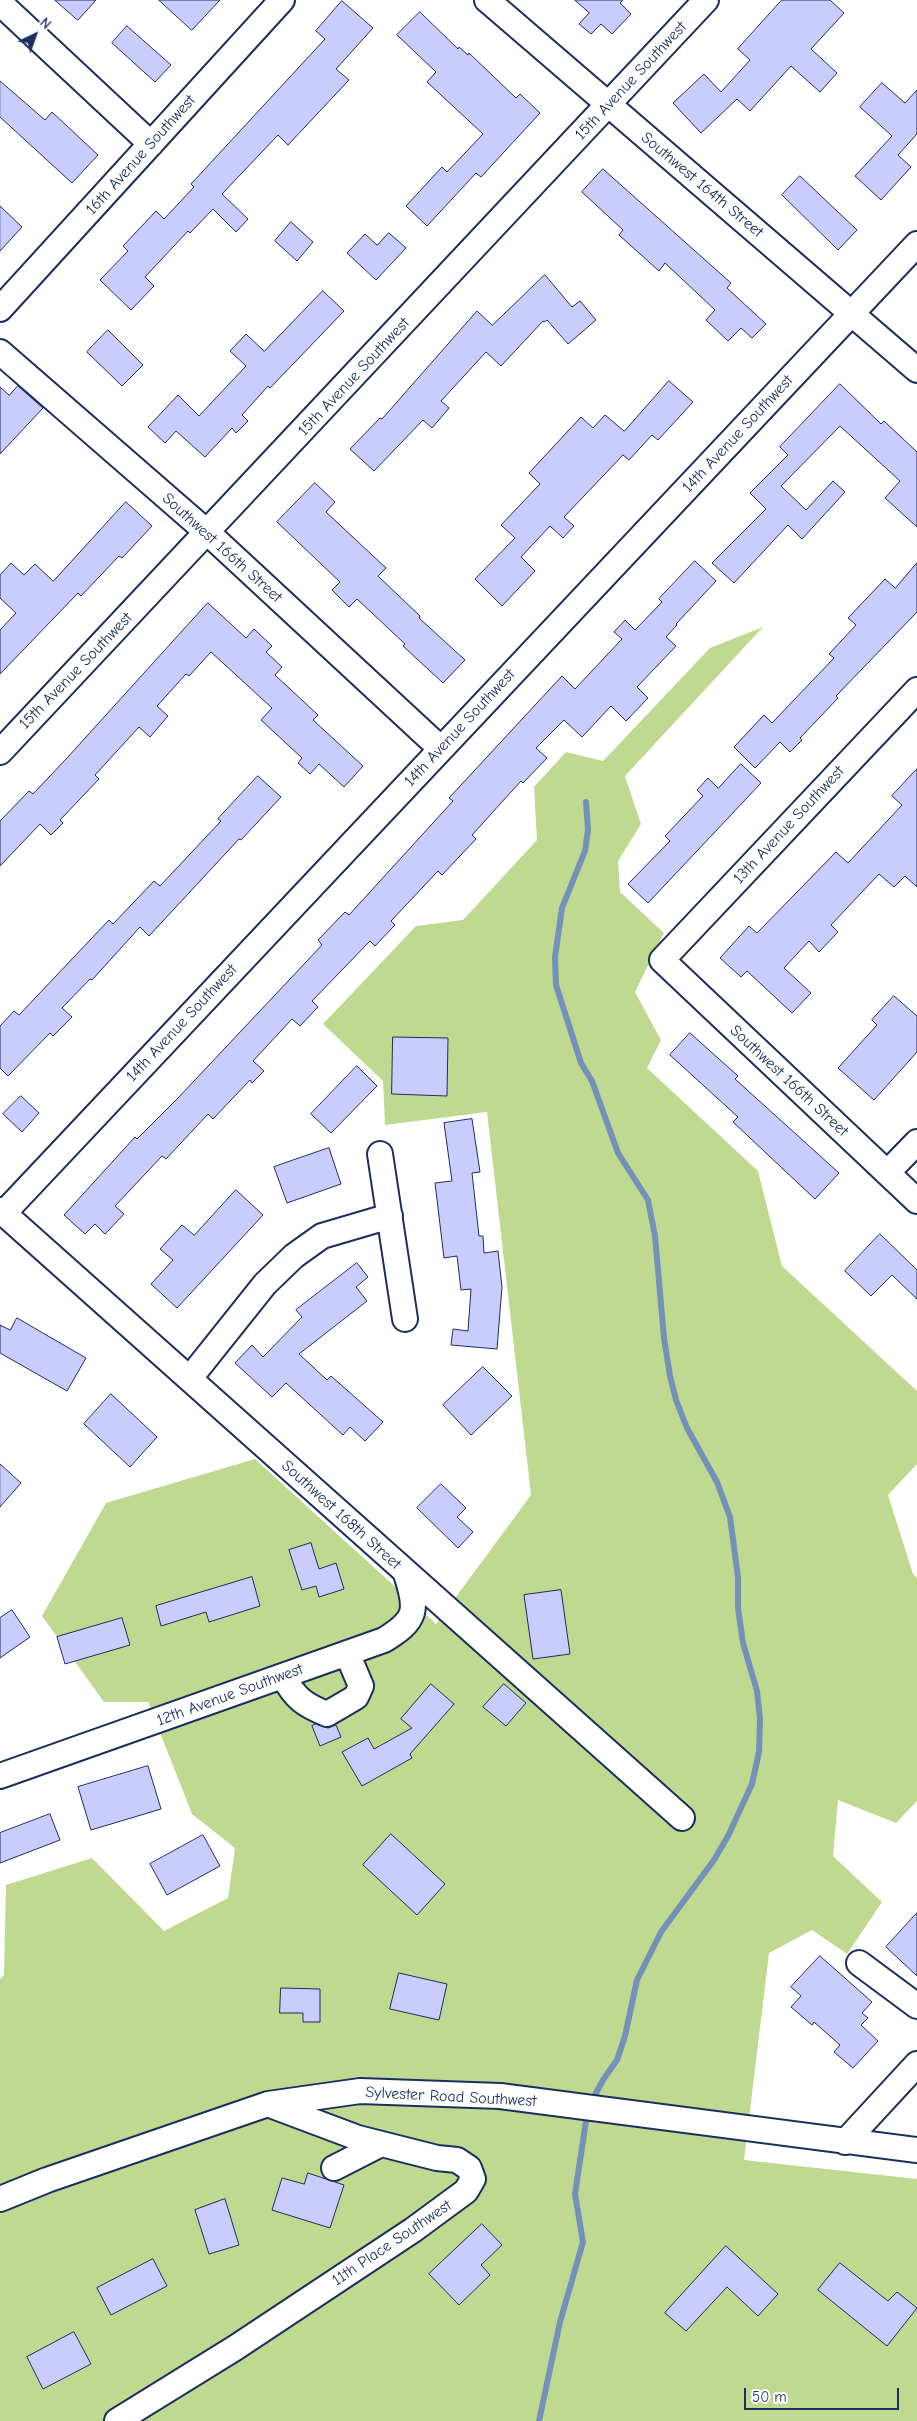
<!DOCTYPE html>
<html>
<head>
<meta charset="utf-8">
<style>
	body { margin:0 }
	#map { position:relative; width:917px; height:2421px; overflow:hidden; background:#fff; font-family:"Comic Neue",sans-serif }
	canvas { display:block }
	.north { position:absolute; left:10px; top:10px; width:50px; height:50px; -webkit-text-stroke:4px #fff; paint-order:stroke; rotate:42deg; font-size:14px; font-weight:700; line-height:20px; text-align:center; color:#1b2f5e }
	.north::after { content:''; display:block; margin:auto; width:18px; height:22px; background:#1b2f5e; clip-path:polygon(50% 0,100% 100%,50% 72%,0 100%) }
	.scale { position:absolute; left:744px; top:2388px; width:155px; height:22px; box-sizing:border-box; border:2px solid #1b2f5e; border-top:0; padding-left:6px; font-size:15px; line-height:18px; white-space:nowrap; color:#1b2f5e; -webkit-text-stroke:4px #fff; paint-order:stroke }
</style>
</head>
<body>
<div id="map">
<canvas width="917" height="2421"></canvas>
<div class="north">N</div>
<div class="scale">50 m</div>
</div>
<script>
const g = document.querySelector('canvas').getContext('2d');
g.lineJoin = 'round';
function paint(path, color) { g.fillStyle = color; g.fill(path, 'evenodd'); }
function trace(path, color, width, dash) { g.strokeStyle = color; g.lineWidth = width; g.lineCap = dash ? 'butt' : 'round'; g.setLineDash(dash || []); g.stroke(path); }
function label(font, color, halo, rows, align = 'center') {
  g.font = font + ' "Comic Neue",sans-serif'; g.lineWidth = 5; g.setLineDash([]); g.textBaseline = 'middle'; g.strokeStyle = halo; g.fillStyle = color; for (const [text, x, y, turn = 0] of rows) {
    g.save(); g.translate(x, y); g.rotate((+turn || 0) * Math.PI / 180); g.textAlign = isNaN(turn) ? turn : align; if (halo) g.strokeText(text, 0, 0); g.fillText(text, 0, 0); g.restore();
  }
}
paint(new Path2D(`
	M763,627L625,776L641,824L618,861L620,892L664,933L635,992L661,1040L647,1068L758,1171L782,1266L917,1391V1464L888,1495L913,1574L917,1578V1801L896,1823L838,1800L833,1856L882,1902L847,1954L812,1930L769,1953L744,2160L917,2179V2421H0V1979L4,1975L6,1885L92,1858L164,1931L228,1898L235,1848L192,1814L148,1702H104L42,1616L106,1503L255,1459L436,1624L531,1495L487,1112L385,1125L383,1081L323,1024L416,926L463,920L537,840L534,787L566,752L603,761L710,648Z`), '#c0d990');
trace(new Path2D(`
	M539,2421L560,2322L583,2242L575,2194L588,2108L603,2080L617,2060L625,2036L637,1980L661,1932L714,1860L728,1836L752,1784L759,1752L760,1719L757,1691L743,1643L738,1608V1577L730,1517L717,1482L687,1428L676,1400L670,1376L664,1338L655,1236L648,1200L618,1153L592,1081L581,1063L556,985L555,957L562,908L585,851L588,830L586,802`), '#7491ba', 6);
const building = new Path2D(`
	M55,0H96L78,20Z
	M159,0H220L192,30Z
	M575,0H623L620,3L631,14L612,34L601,24L591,34L579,24L589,13Z
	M782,0H830L844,13L811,49L837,73L820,92L791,66L750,111L737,99L701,133L673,103L704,74L721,92L750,60L738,49Z
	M342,1L373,28L336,69L349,80L288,145L278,135L222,194L248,219L236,232L213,209L190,233L188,231L145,277L154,286L131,310L100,280L128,251L123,246L156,211L164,219L194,187L191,184L325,39L316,31Z
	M420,12L458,49L459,47L468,55L469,53L516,98L520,94L540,113L481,177L476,173L427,226L406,206L442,167L447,172L483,134L427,82L436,72L397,35Z
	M127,26L171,65L155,82L112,43Z
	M0,81L45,120L52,112L98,155L72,183L0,117Z
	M882,83L905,103L917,90V134L898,155L911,167L881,200L855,176L892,136L860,107Z
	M603,169L731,283L727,288L766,324L752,338L741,328L728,341L706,320L715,310L665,263L659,271L619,235L623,230L582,192Z
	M800,176L857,230L838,250L782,195Z
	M0,206L22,227L0,251Z
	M291,222L313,242L297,261L275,241Z
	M389,233L406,248L376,280L347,253L365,234L377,245Z
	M545,275L572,307L580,301L596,320L568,344L547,320L544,322L543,321L501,366L486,352L441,401L449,408L432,428L423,420L374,471L350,449L380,418L382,419L477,311L492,325Z
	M323,291L344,311L270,388L268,386L242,415L248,421L236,433L232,428L205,457L176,431L165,443L148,427L178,395L199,416L246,366L230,351L246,334L264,351Z
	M108,330L143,365L122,386L87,352Z
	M669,381L693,402L658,440L652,435L629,460L623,455L564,517L574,526L563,538L550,526L521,557L535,571L502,606L475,579L515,538L501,525L540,484L529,473L581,417L593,428L605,415L624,431Z
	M840,384L881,424L884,421L917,452V527L885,498L900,481L840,426L781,486L806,510L833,481L845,492L802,539L788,525L734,583L712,563L766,509L750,493L788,455L780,447Z
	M18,386L43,408L0,454V387L9,395Z
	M315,483L335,502L326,512L386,568L378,576L420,616L419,618L465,660L443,683L403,646L405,644L357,599L349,607L332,590L340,582L277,522Z
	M126,502L152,526L122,558L119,556L81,596L78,593L0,674V630L16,613L0,598V575L11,563L24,575L35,564L53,581Z
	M695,561L716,581L676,624L677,625L666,637L676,646L637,687L648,698L626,721L611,706L582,737L564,720L536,748L547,758L523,783L521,781L472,835L476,839L442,875L438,871L391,921L395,925L375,946L370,941L312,1001L318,1007L300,1026L292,1019L253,1061L264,1071L252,1083L250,1080L213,1119L208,1114L166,1159L162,1156L115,1206L124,1214L105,1234L95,1224L85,1234L64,1215L135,1137L137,1139L178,1098L322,945L318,940L345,912L349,915L453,801L449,798L562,676L575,689L622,639L614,632L625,620L635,630L662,602L659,599Z
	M917,563V612L836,696L838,698L800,738L802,740L790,752L780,742L755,768L734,747L764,715L772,723L834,658L829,654L856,625L848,618L885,579L895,588Z
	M208,603L246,638L254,629L272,646L266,652L282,667L275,675L318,715L313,720L363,766L344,787L319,764L310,774L298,763L302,758L261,720L272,708L211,652L189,676L186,674L157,706L168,716L150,737L139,727L95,775L99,779L60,820L63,823L51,835L40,824L0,866V821L29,791L33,794L67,758Z
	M741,764L761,783L648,903L628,884L670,841L665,836L703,796L697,790L708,778L718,788Z
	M917,769V887L905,876L894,887L879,874L831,925L838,932L819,952L809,941L784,968L811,993L792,1013L747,971L741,977L720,958L749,926L757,933L836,852L848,863L902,805L892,796Z
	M258,776L281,797L241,840L239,839L149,936L140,927L92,980L90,979L62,1008L72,1017L53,1036L50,1033L8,1076L0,1068V1026L14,1011L19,1015L109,920L113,924L154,881L160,886L221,821L218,819Z
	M894,996L917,1016V1052L874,1100L838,1068L877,1025L872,1020Z
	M690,1033L738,1076L735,1079L839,1173L815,1199L733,1122L738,1117L670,1055Z
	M393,1037L448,1038L447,1096L392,1094Z
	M357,1066L377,1086L331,1133L311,1114Z
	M21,1096L39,1113L22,1132L3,1114Z
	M472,1119L480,1172L472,1173L479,1236H483L484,1253L498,1251L502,1287L497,1349L451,1345L453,1329L468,1331L471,1289L461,1290L457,1256L444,1258L435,1183L452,1181L444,1123Z
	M329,1148L341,1184L287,1203L274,1167Z
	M236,1190L263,1215L177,1308L151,1284L173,1260L160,1249L182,1225L194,1235Z
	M880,1234L917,1270V1299L892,1275L871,1296L845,1271Z
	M357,1263L368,1277L356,1287L367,1301L299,1354L327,1380L331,1376L383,1422L365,1441L350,1427L343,1435L286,1383L272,1397L235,1363L252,1345L263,1357L302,1317L296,1310Z
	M17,1318L86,1358L67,1391L0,1353V1325L10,1330Z
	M483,1367L512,1396L471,1435L443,1405Z
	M111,1394L157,1437L130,1467L84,1424Z
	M0,1464L21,1483L0,1507Z
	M441,1484L466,1508L457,1517L473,1532L458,1548L417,1508Z
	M311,1543L319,1569L336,1563L344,1589L319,1597L316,1586L302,1590L289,1550Z
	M252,1577L260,1606L209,1622L206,1612L161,1626L156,1606Z
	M561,1590L570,1654L533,1659L524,1595Z
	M12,1610L30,1637L0,1658V1618Z
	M122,1618L130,1645L65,1664L57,1637Z
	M431,1684L454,1704L410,1754L412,1758L362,1786L342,1752L368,1738L374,1749L412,1728L401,1719Z
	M504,1684L526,1703L506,1726L483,1707Z
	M316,1724L328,1728L336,1725L341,1737L320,1746L312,1726Z
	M148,1766L161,1809L91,1830L78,1787Z
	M50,1814L60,1840L0,1863V1833Z
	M391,1834L445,1884L417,1915L363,1865Z
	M203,1835L220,1866L167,1895L150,1864Z
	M917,1913V1976L886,1947Z
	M820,1956L872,2002L862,2013L868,2018L861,2025L878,2041L853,2068L834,2052L840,2045L814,2022L812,2025L791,2007L801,1996L791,1987Z
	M399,1973L447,1984L439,2020L390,2009Z
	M281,1988L320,1989V2022H303V2013H280Z
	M308,2173L344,2185L330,2228L272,2210L282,2178L304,2184Z
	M225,2199L239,2245L209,2254L195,2210Z
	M482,2224L502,2245L481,2265L490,2275L459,2305L429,2274Z
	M726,2246L778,2294L758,2316L727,2287L686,2331L665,2313Z
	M153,2259L167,2286L111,2315L97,2288Z
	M840,2263L888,2301L897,2292L917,2308L887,2346L818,2290Z
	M74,2332L91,2364L43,2389L27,2357Z`);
paint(building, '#caccfe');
trace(building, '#1b2f5e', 1);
const minor = new Path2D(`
	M487,0L917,370
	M0,3L151,144
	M0,309L282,0
	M0,352L208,533L440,748
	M917,690L662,960L917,1201
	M0,752L706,0
	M380,1154L405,1319
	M887,1173L917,1142
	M0,1210L682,1818
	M4,1213L917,244
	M190,1378L265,1284L294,1256L322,1236L390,1216
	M283,1676C295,1698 304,1705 327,1714L356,1697L361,1686L347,1653
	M0,1776L384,1640C417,1620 418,1610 406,1574
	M859,1963L917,2006
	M845,2142L917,2064
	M334,2168L381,2144
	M0,2199L47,2180L268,2104L360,2091L500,2096L917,2150
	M117,2421L235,2348L413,2230L466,2191L473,2179L469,2168L457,2160L437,2158L358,2138L270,2105`);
trace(minor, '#1b2f5e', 28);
trace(minor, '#fff', 24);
label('16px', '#1b2f5e', '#fff', [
	["15th Avenue Southwest",631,81,-47],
	["16th Avenue Southwest",141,155,-48],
	["Southwest 164th Street",702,185,40],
	["15th Avenue Southwest",354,377,-47],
	["14th Avenue Southwest",738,434,-47],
	["Southwest 166th Street",222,548,42],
	["15th Avenue Southwest",76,671,-46],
	["14th Avenue Southwest",460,728,-47],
	["13th Avenue Southwest",789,825,-47],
	["14th Avenue Southwest",182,1023,-47],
	["Southwest 166th Street",789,1081,43],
	["Southwest 168th Street",341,1515,42],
	["12th Avenue Southwest",230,1695,-20],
	["Sylvester Road Southwest",451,2097,3],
	["11th Place Southwest",392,2243,-34]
]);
</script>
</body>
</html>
